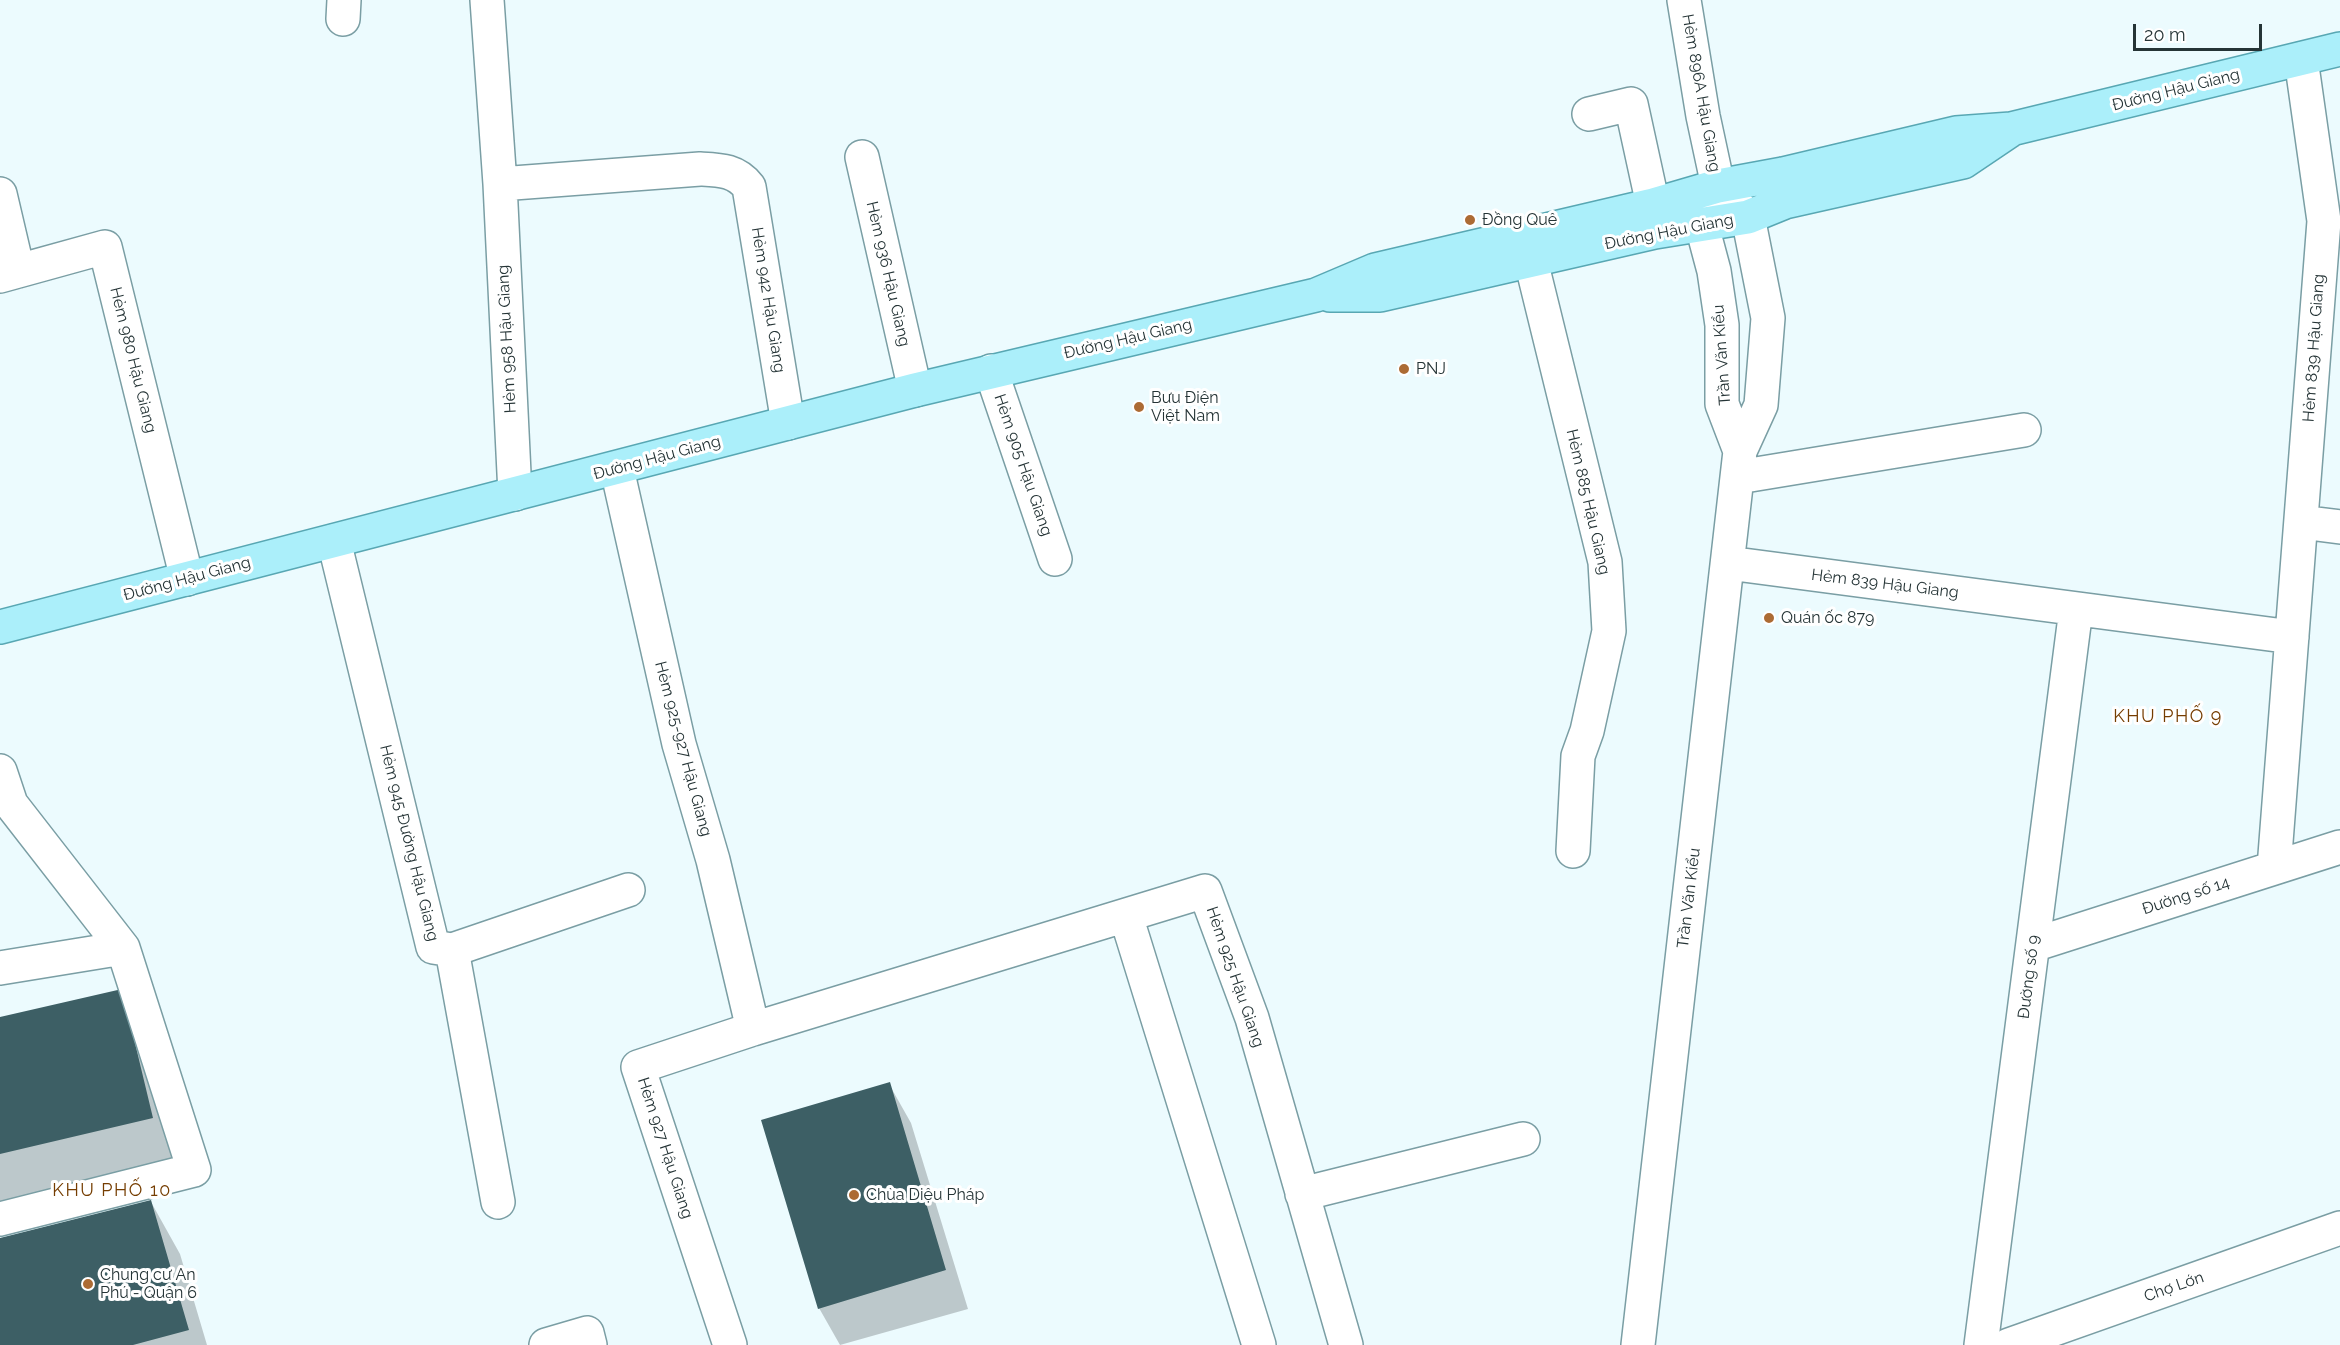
<!DOCTYPE html>
<html>
<head>
<meta charset="utf-8">
<style>
	body { margin:0 }
	#map { position:relative; width:2340px; height:1345px; overflow:hidden; background:#ecfbfe; font-family:Raleway,sans-serif }
	canvas { display:block }
	.scale { position:absolute; left:2133px; top:24px; width:129px; height:27px; box-sizing:border-box; border:3px solid #253436; border-top:0; padding-left:8px; font-size:18px; line-height:21px; white-space:nowrap; color:#253436; -webkit-text-stroke:4px #fff; paint-order:stroke }
</style>
</head>
<body>
<div id="map">
<canvas width="2340" height="1345"></canvas>
<div class="scale">20 m</div>
</div>
<script>
const g = document.querySelector('canvas').getContext('2d');
g.lineJoin = 'round';
function paint(path, color) { g.fillStyle = color; g.fill(path, 'evenodd'); }
function trace(path, color, width, dash) { g.strokeStyle = color; g.lineWidth = width; g.lineCap = dash ? 'butt' : 'round'; g.setLineDash(dash || []); g.stroke(path); }
function label(font, color, halo, rows, align = 'center') {
  g.font = font + ' Raleway,sans-serif'; g.lineWidth = 6; g.setLineDash([]); g.textBaseline = 'middle'; g.strokeStyle = halo; g.fillStyle = color; for (const [text, x, y, turn = 0] of rows) {
    g.save(); g.translate(x, y); g.rotate((+turn || 0) * Math.PI / 180); g.textAlign = isNaN(turn) ? turn : align; if (halo) g.strokeText(text, 0, 0); g.fillText(text, 0, 0); g.restore();
  }
}
paint(new Path2D(`
	M122,990L181,1170L0,1212V1019Z
	M889,1084L911,1123L968,1309L840,1345L819,1308Z
	M151,1202L180,1254L207,1345H0V1239Z`), '#0003');
paint(new Path2D(`
	M122,989L153,1118L0,1154V1017Z
	M890,1082L946,1270L818,1309L761,1120Z
	M151,1200L189,1330L133,1345H0V1238Z`), '#3d5f65');
const minor = new Path2D(`
	M487,0L500,184L515,494
	M1684,0L1703,116L1718,186
	M343,19L344,0
	M1589,114L1631,104L1653,205
	M862,157L915,390
	M500,184L700,169C720,170 736,170 749,187L788,423
	M0,194L18,271
	M1713,200L1702,226L1714,271L1722,325V404L1740,451
	M1531,261L1605,562L1609,631L1587,731L1578,756L1573,851
	M0,276L105,247L187,579
	M991,371L1055,559
	M617,469L679,744L713,860L753,1029
	M1738,477L2024,430
	M2301,522L2340,527
	M334,541L433,947L452,950L628,890
	M1728,563L2292,637
	M0,771L11,804L123,948L194,1170L0,1219
	M2274,868L2324,221L2301,59
	M1126,916L1259,1345
	M2033,945L2340,847
	M452,950L498,1202
	M0,968L123,948
	M1302,1194L1523,1139
	M546,1345L587,1333L590,1345
	M730,1345L638,1067L753,1029L1205,891L1252,1018L1346,1345
	M1638,1345L1740,451L1761,405L1768,318L1748,217L1718,186
	M1981,1345L2076,609
	M2009,1345L2340,1228`);
const major = new Path2D(`
	M1330,295H1380L1655,232L1748,217L1785,202L1963,162L2009,131
	M0,627L915,390L1316,295L1375,270L1653,205L1718,186L1783,174L1956,133L2011,129L2340,49`);
trace(minor, '#7a9ea4', 36);
trace(major, '#58a7b3', 36);
trace(minor, '#fff', 33);
trace(major, '#abeffa', 33);
for (const [x, y, r, color] of [
	[1470,220,6,"#ac6b34"],
	[1404,369,6,"#ac6b34"],
	[1139,407,6,"#ac6b34"],
	[1769,618,6,"#ac6b34"],
	[854,1195,6,"#ac6b34"],
	[88,1284,6,"#ac6b34"]
]) { const dot = new Path2D(); dot.arc(x, y, r, 0, 2 * Math.PI); g.fillStyle = color; g.fill(dot); trace(dot, '#fff', 2); }
label('16px', '#253436', '#fff', [
	["Đường Hậu Giang",2176,90,-14],
	["Hẻm 896A Hậu Giang",1701,93,80],
	["Đường Hậu Giang",1669,232,-11],
	["Hẻm 936 Hậu Giang",888,274,77],
	["Hẻm 942 Hậu Giang",768,300,81],
	["Hẻm 958 Hậu Giang",507,339,-93],
	["Đường Hậu Giang",1128,339,-13],
	["Hẻm 839 Hậu Giang",2314,348,-86],
	["Trần Văn Kiểu",1722,355,-94],
	["Hẻm 980 Hậu Giang",133,360,76],
	["Đường Hậu Giang",657,458,-15],
	["Hẻm 905 Hậu Giang",1023,465,71],
	["Hẻm 885 Hậu Giang",1588,502,77],
	["Đường Hậu Giang",187,579,-15],
	["Hẻm 839 Hậu Giang",1885,584,7],
	["Hẻm 925-927 Hậu Giang",683,749,75],
	["Hẻm 945 Đường Hậu Giang",409,843,76],
	["Đường số 14",2186,896,-18],
	["Trần Văn Kiểu",1689,898,-83],
	["Hẻm 925 Hậu Giang",1235,977,71],
	["Đường số 9",2029,977,-83],
	["Hẻm 927 Hậu Giang",665,1148,72],
	["Chợ Lớn",2174,1287,-19]
]);
label('16px', '#253436', '#fff', [
	["Đồng Quê",1482,220],
	["PNJ",1416,369],
	["Bưu Điện",1151,398],
	["Việt Nam",1151,416],
	["Quán ốc 879",1781,618],
	["Chùa Diệu Pháp",866,1195],
	["Chung cư An",100,1275],
	["Phú - Quận 6",100,1293]
], 'left');
g.letterSpacing = '1.5px';
label('18px', '#753d01', '#fff', [
	["KHU PHỐ 9",2168,717],
	["KHU PHỐ 10",112,1191]
]);
g.letterSpacing = '0px';
</script>
</body>
</html>
